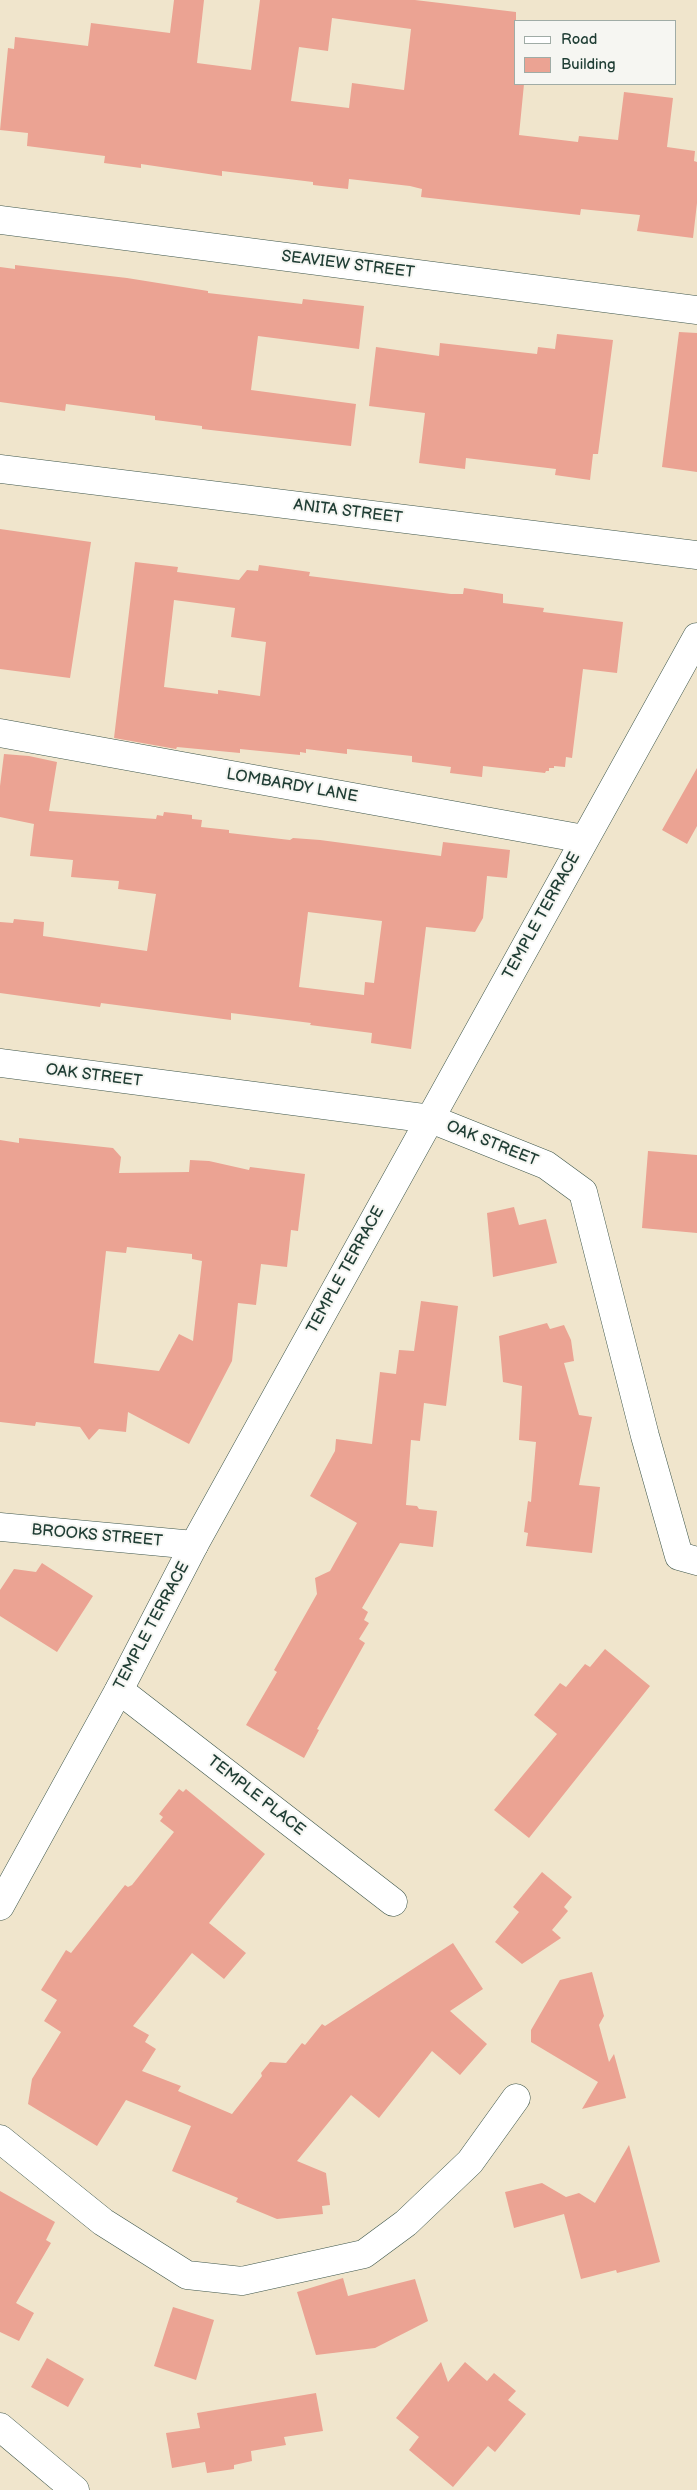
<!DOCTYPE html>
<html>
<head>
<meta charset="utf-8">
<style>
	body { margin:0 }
	#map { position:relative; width:697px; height:2490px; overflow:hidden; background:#f0e5cc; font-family:"Balsamiq Sans",sans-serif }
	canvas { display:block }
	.legend { position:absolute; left:514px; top:20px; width:162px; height:65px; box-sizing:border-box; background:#f6f6f2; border:1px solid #a0aca6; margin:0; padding:6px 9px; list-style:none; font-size:15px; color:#1f3d34 }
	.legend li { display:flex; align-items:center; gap:10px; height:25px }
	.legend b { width:25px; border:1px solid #a0aca6 }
</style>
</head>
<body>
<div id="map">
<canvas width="697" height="2490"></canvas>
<ul class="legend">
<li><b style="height:6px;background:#fff"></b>Road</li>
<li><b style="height:14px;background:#eba393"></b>Building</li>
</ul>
</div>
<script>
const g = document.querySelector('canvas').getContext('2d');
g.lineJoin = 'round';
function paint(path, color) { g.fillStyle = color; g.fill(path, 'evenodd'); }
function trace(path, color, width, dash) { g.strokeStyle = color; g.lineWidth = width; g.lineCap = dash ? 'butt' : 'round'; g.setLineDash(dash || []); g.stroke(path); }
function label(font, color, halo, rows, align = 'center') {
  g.font = font + ' "Balsamiq Sans",sans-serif'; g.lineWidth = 4; g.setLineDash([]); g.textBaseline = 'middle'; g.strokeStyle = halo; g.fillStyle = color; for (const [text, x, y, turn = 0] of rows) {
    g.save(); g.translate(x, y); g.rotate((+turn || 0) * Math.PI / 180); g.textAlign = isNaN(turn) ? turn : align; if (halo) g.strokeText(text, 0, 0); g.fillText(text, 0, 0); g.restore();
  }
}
paint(new Path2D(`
	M174,0H204L197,63L251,70L260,0H415L516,12V84H524L519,135L578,142L579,136L618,140L624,92L673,98L667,147L695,151L694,161L697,162V203L693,238L637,231L640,215L581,209L580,215L421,197L422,189L410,186L349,179L348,189L313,185V182L222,171V176L141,164V168L104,163L105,156L27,146L28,133L0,130L8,48L14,49L15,37L88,46L91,23L170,33ZM332,18L411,29L404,90L352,83L349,108L291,101L299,47L328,51Z
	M15,265L127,278L208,291V293L302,304L303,299L364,306L359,349L258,336L251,390L356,404L351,446L202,429V426L155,420V416L66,404L65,411L0,402V267L15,269Z
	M679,332L697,333V472L662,467Z
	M557,334L613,340L598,454H593L590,480L555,475L556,469L466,458L465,469L419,463L425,413L369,406L376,347L439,356L440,343L537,354L538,347L555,349Z
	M0,529L91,542L70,678L0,669Z
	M135,562L178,567L177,572L239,580L247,570L258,571L259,565L310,572L309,576L451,594H463L464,588L503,594V603L544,608L543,612L623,622L617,673L583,669L572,758L566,757L565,767L554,766V768H549V771H546L545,773L483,766L482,777L450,773L451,767L412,762V756L347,749V754L306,749V753L300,752V755L240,749V753L177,747L176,749L114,738ZM174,600L235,608L231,637L266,642L260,696L218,690V694L164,687Z
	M4,754L29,756L57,762L49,811L156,819L157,815L163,816L164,812L192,815V819L202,820L201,827L229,830V833L290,840L293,838L320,840L441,856L443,842L510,850L507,878L487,876L483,918L475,932L426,927L411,1049L371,1043L372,1033L310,1025L311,1023L231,1013V1020L101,1003L100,1007L0,993V922L13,923L14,919L44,922L43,936L147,951L156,894L118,889L119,881L71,877L73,860L30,856L34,824L0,817V786ZM308,912L382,921L374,983L365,982L364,995L299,987Z
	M697,768V826L687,844L662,830Z
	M19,1138L113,1148L121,1157L119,1173L189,1172L190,1160L209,1161L249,1170L250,1167L305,1174L298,1231L291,1230L287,1267L261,1264L256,1305L238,1303L232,1361L189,1444L128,1412L126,1432L99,1429L89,1440L80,1427L36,1422L35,1426L0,1422V1140L19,1143ZM127,1247L192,1254V1259L202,1261L193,1341L179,1334L159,1371L94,1363L106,1251L126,1253Z
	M648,1151L697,1155V1233L642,1228Z
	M514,1207L519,1225L546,1219L557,1263L493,1277L487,1213Z
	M421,1301L458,1306L446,1406L424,1403L420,1441L411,1440L406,1505L417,1506L419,1509L437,1511L433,1547L400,1543L362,1608L368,1612L364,1620L369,1623L359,1639L365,1643L317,1729L319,1730L304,1758L246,1725L277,1672L274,1670L317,1594L315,1578L330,1571L357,1523L310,1496L335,1451L336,1439L372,1444L380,1372L396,1374L399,1350L414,1351Z
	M547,1323L550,1329L564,1325L571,1340L574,1361L564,1363L579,1415L592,1417L579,1485L600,1487L592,1553L526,1546L528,1533L524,1532L528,1501L531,1502L536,1442L519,1440L522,1386L503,1382L499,1336Z
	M42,1563L93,1596L57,1652L0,1616V1590L14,1569L36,1572Z
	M605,1649L650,1686L529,1838L494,1810L557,1734L534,1715L560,1683L566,1687L585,1664L590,1667Z
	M179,1789L183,1792L186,1789L265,1854L209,1923L246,1953L224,1979L192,1953L133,2026L149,2035L145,2042L156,2049L142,2071L181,2086L178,2091L232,2114L262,2076L261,2073L270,2062L286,2063L302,2043L305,2045L322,2024L325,2026L453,1943L483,1989L450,2011L487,2044L460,2075L432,2051L379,2118L351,2095L297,2161L326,2173L330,2205L322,2206L323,2214L277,2219L236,2202L238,2198L172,2171L191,2126L126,2100L97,2146L28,2104L32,2079L61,2032L44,2021L57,2000L41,1990L66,1950L71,1953L125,1885L128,1887L132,1885L174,1832L160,1821L163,1817L159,1814Z
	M542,1872L572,1897L564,1907L568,1911L552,1930L561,1938L522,1964L495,1942L519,1912L513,1907Z
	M592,1972L604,2016L599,2025L609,2062L614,2054L626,2098L582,2109L598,2082L531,2042V2030L560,1980Z
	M629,2145L660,2262L617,2273L616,2270L581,2279L564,2214L514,2228L505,2192L542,2183L566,2197L579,2193L595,2203Z
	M0,2191L55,2222L46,2240L51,2243L16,2303L34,2313L19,2341L0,2332Z
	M343,2278L348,2296L415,2279L428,2321L375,2348L316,2355L297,2292Z
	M173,2307L214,2320L196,2380L154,2366Z
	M47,2358L84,2379L68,2407L31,2387Z
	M441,2362L448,2382L465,2362L487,2381L494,2373L516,2391L508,2400L526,2414L495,2452L488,2446L453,2487L409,2450L419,2437L396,2418Z
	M316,2393L323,2431L284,2437L286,2445L251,2451L252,2461L234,2465V2469L207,2473L205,2462L172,2468L166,2433L200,2428L197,2413Z`), '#eba393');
const minor = new Path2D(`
	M0,220L697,310
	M0,469L697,555
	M0,733L584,839
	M0,1063L431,1119L546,1165L583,1192L645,1436L679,1556L697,1561
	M0,1527L194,1545
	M119,1690L393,1902
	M0,2139L103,2222L187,2275L242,2281L364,2254L406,2223L470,2162L516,2098`);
const tertiary = new Path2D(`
	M0,1906L119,1690L194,1545L697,637
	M0,2427L75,2490`);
trace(minor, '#3e564b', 29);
trace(tertiary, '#3e564b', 29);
trace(minor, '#fff', 28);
trace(tertiary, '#fff', 28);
label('16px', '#1f3d34', '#f6f6f2', [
	["SEAVIEW STREET",348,265,7],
	["ANITA STREET",348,512,7],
	["LOMBARDY LANE",292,786,10],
	["TEMPLE TERRACE",542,916,-61],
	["OAK STREET",94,1076,7],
	["OAK STREET",492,1144,22],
	["TEMPLE TERRACE",346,1270,-61],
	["BROOKS STREET",97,1536,5],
	["TEMPLE TERRACE",152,1626,-62],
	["TEMPLE PLACE",256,1796,38]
]);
</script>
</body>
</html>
